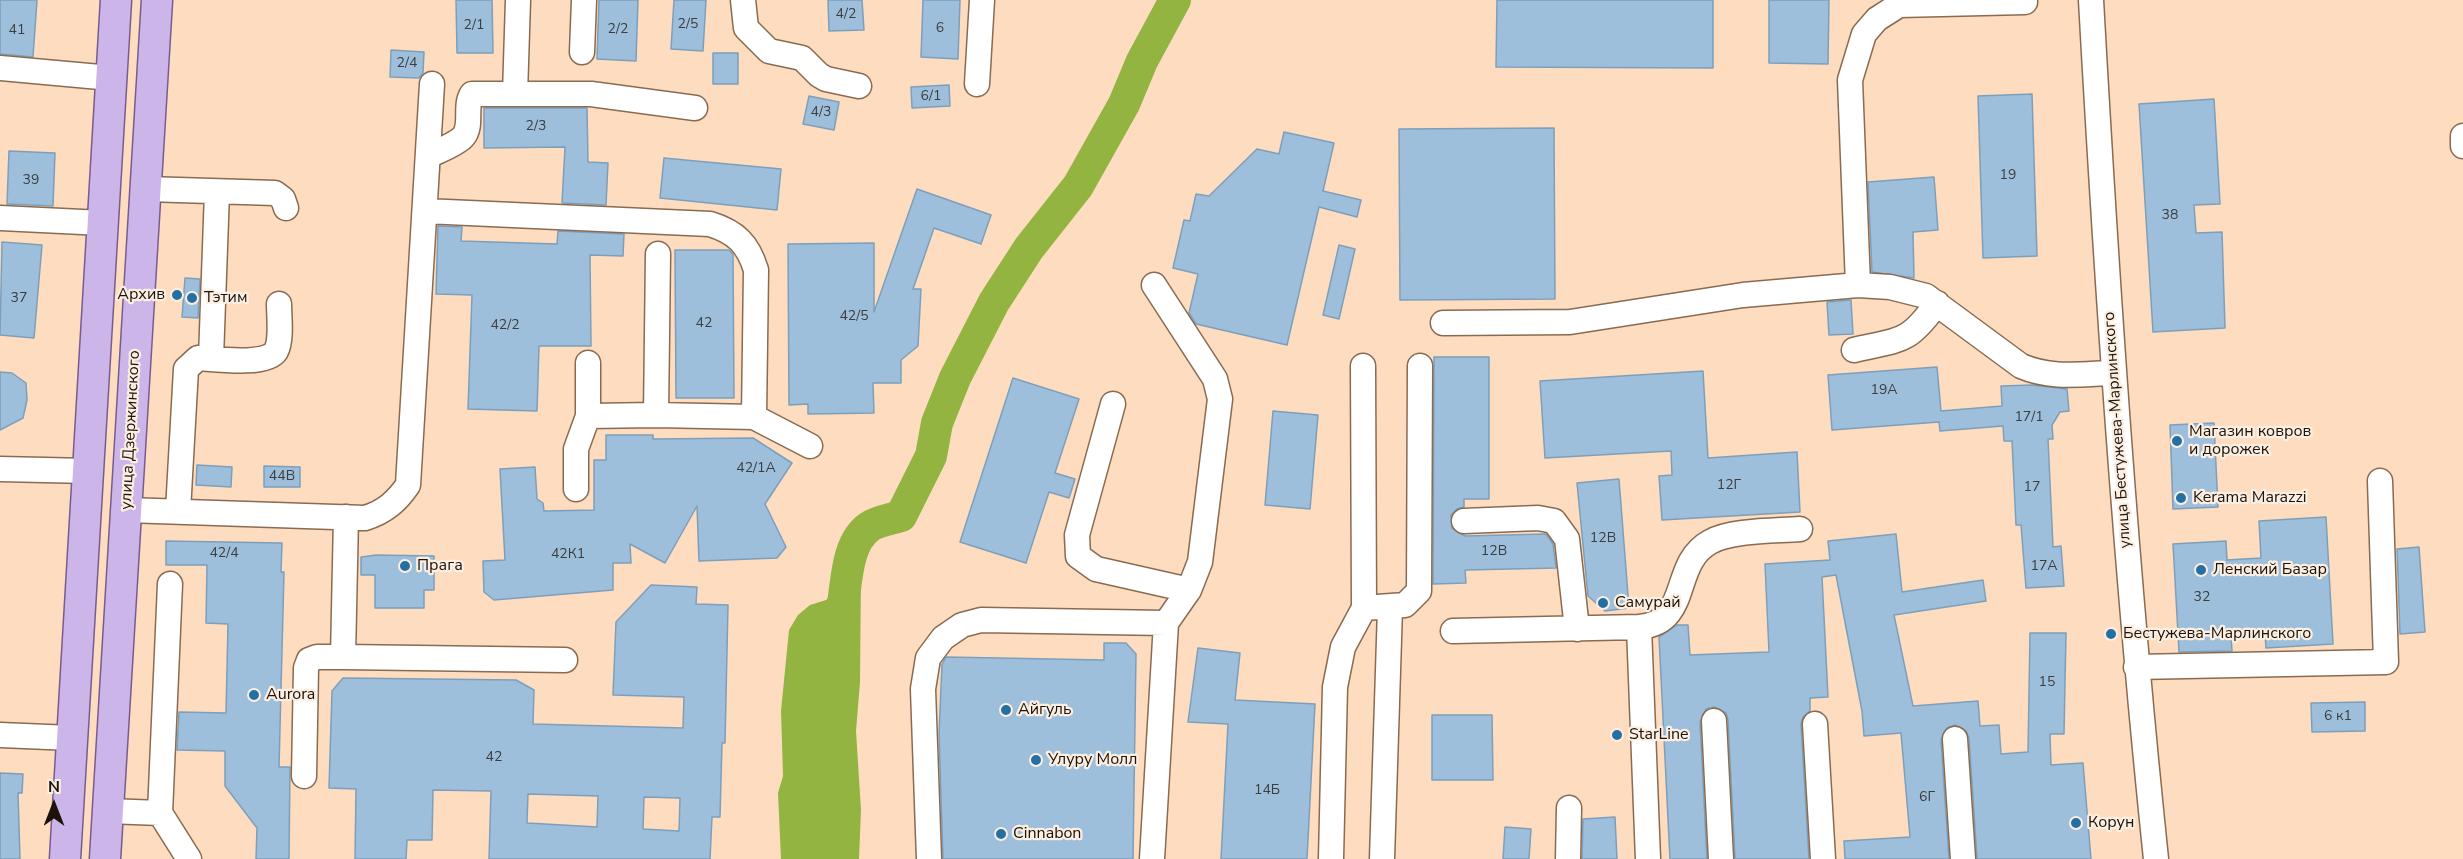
<!DOCTYPE html>
<html>
<head>
<meta charset="utf-8">
<style>
	body { margin:0 }
	#map { position:relative; width:2463px; height:859px; overflow:hidden; background:#fedcbf; font-family:"Nunito Sans",sans-serif }
	canvas { display:block }
	.north { position:absolute; left:24px; top:775px; width:60px; height:60px; -webkit-text-stroke:4px #fbeee2; paint-order:stroke; rotate:0deg; font-size:16px; font-weight:700; line-height:24px; text-align:center; color:#1d1207 }
	.north::after { content:''; display:block; margin:auto; width:21px; height:27px; background:#1d1207; clip-path:polygon(50% 0,100% 100%,50% 72%,0 100%) }
</style>
</head>
<body>
<div id="map">
<canvas width="2463" height="859"></canvas>
<div class="north">N</div>
</div>
<script>
const g = document.querySelector('canvas').getContext('2d');
g.lineJoin = 'round';
function paint(path, color) { g.fillStyle = color; g.fill(path, 'evenodd'); }
function trace(path, color, width, dash) { g.strokeStyle = color; g.lineWidth = width; g.lineCap = dash ? 'butt' : 'round'; g.setLineDash(dash || []); g.stroke(path); }
function label(font, color, halo, rows, align = 'center') {
  g.font = font + ' "Nunito Sans",sans-serif'; g.lineWidth = 4.5; g.setLineDash([]); g.textBaseline = 'middle'; g.strokeStyle = halo; g.fillStyle = color; for (const [text, x, y, turn = 0] of rows) {
    g.save(); g.translate(x, y); g.rotate((+turn || 0) * Math.PI / 180); g.textAlign = isNaN(turn) ? turn : align; if (halo) g.strokeText(text, 0, 0); g.fillText(text, 0, 0); g.restore();
  }
}
paint(new Path2D(`
	M849,560L861,568L860,682L856,731L861,810L859,859H781L778,793L783,776L781,711L789,630L798,615L810,605L826,600L838,589Z`), '#93b440');
trace(new Path2D(`
	M843,603C847,579 847,543 869,527C878,521 892,519 901,516L931,456L937,423L955,378L994,302L1029,248L1078,186L1124,104L1142,61L1175,0`), '#93b440', 32);
const building = new Path2D(`
	M0,0H37L33,57L0,54Z
	M456,0H492L493,53H457Z
	M599,0H638L636,61L597,59Z
	M674,0H706L703,51L671,49Z
	M828,0H862L864,30L829,31Z
	M923,0H960L958,59L921,57Z
	M1497,0H1713V68L1496,67Z
	M1769,0H1829L1828,64L1769,63Z
	M391,50L424,52L423,73L419,78L390,77Z
	M713,53H738V84H713Z
	M949,85L950,106L912,108L911,87Z
	M2032,94L2037,256L1983,258L1978,96Z
	M809,96L839,102L834,130L803,124Z
	M2214,99L2220,204L2194,205L2196,233L2222,232L2225,328L2153,332L2139,104Z
	M484,108H587L588,162L608,163L606,205L562,203L565,147L484,148Z
	M1554,128L1555,299L1400,300L1399,129Z
	M1284,132L1334,143L1323,191L1361,200L1357,217L1319,207L1287,345L1196,324L1189,313L1198,274L1173,268L1184,220L1190,221L1196,194L1209,196L1257,149L1279,154Z
	M9,151L55,153L53,206L7,204Z
	M664,158L781,169L777,210L660,198Z
	M1934,177L1938,230L1913,232L1914,278L1872,272L1868,182Z
	M917,189L991,215L981,244L934,228L913,289H921L918,346L901,360V383H873L874,413L808,414V404L789,405L788,244L874,243V312Z
	M438,226L462,227L461,241L557,244L558,231L624,234L623,256L590,255L591,346H539L537,411L468,409L472,295L436,294Z
	M2,242L42,245L34,338L0,335Z
	M1339,245L1355,249L1339,319L1323,315Z
	M675,250H729L733,254L734,398H676Z
	M185,278L200,279L198,318L182,317Z
	M1851,300L1853,334L1829,335L1827,302Z
	M1434,357H1489V499H1464V507L1457,509L1451,515L1452,528L1465,536L1546,534L1553,544L1556,568L1465,570L1466,583L1433,584Z
	M1937,367L1941,411L2002,406L2001,386L2032,385L2067,389L2069,411L2060,412L2052,425L2053,439H2048L2053,547L2061,546L2064,586L2026,588L2021,525H2016L2012,441H2004L2003,426L1940,431L1939,422L1832,430L1828,375Z
	M1703,371L1708,458L1797,452L1800,512L1662,520L1659,476L1672,475L1671,451L1545,458L1540,381Z
	M0,372L12,373L26,383L27,400L23,418L0,430Z
	M1013,378L1079,399L1055,473L1075,479L1069,498L1049,492L1026,563L960,542Z
	M1273,411L1318,415L1310,509L1265,505Z
	M2214,423L2218,507L2173,509L2170,425Z
	M606,435H653V439L753,438L792,463L765,504L786,547L777,558L699,561L697,506L665,563L630,544L631,563H613V590L494,600L484,592L483,561L505,560L500,469L535,467L537,499L543,503L544,511L594,510V460H606Z
	M197,465L232,467L231,487L196,485Z
	M264,466L300,467V487H264Z
	M1619,479L1629,608L1605,611L1588,596L1577,483Z
	M2326,517L2333,644L2266,648L2265,635L2231,636L2232,651L2179,652L2173,544L2226,541L2227,560L2261,558L2259,521Z
	M1896,534L1902,592L1983,580L1986,601L1894,615L1913,706L1978,701L1980,726L1999,725L2001,754L2028,752L2030,633H2066L2064,734H2050L2051,765L2083,763L2091,859H1977L1969,738L1966,731L1955,725L1947,728L1941,740L1949,859H1845L1844,841L1910,837L1901,733L1864,736L1862,711L1836,575L1822,577L1828,697L1810,698V711L1803,717L1801,724L1809,859H1735L1728,720L1726,713L1714,707L1706,709L1700,722L1707,859H1670L1659,637L1677,625H1688L1690,655L1769,652L1765,564L1830,560L1828,541Z
	M166,541L282,543L281,572H284L279,767H290L289,859H256L257,828L225,786V751L177,750L179,712L226,713L228,624L206,623L207,565H166Z
	M2419,547L2425,632L2400,634L2397,549Z
	M376,555L434,556V590H424V608H375V575H361V557Z
	M651,585L697,587L696,604L728,605L725,743H722L720,817H712L710,859H489L491,791L433,790L432,840H407L406,859H355L356,789L329,788L332,691L343,678L516,680L534,690L533,724L683,728L684,697L613,695L616,622ZM528,794L598,796L597,827L527,823ZM644,797L680,798L679,831L643,829Z
	M1104,643H1126L1136,654L1133,859H943L939,734L942,664L946,657L1104,660Z
	M1198,648L1240,653L1235,700L1315,704L1307,859H1221L1228,724L1188,722Z
	M2365,702V731L2312,732L2311,703Z
	M1432,715H1492L1493,780H1432Z
	M0,773L23,774L22,793H18L20,859H0Z
	M1615,817L1617,859H1582L1583,819Z
	M1505,827L1531,829L1529,859H1503Z`);
paint(building, '#9dbfdb');
trace(building, '#7e9fba', 1.5);
const minor = new Path2D(`
	M743,0L746,28L769,51L802,58L819,75L826,79L859,86
	M2091,0C2107,287 2126,573 2156,859
	M582,52L584,0
	M0,68L111,78
	M977,84L982,0
	M515,94L518,0
	M2463,136V146
	M428,156C438,151 455,145 463,137C473,126 464,106 472,94H591L695,108
	M146,189L275,193L283,199L286,208
	M425,211L710,224C736,232 748,244 756,270L754,417L656,415L658,254
	M0,218L103,223
	M1154,285L1215,379L1220,399L1200,562L1189,590
	M1858,285L1850,80L1864,34L1877,19L1899,5L2025,2
	M1443,323L1570,322L1743,295L1858,285L1890,287L1926,296L2021,366C2051,379 2081,374 2112,373
	M1854,350C1901,339 1908,344 1937,303
	M211,358L217,192
	M588,363V416
	M1113,404L1077,535L1078,556L1096,569L1189,590L1166,623
	M754,417L810,446
	M0,469L88,471
	M576,489V449L588,416L656,415
	M126,510L365,518C385,512 397,501 408,485L432,84
	M178,511L186,369L198,358C215,359 267,366 276,351C282,340 279,316 279,304
	M1464,521L1538,518L1554,521L1567,539L1577,629
	M170,584L160,813L189,859
	M1364,608L1405,605L1419,591L1420,366
	M1639,627C1692,623 1670,564 1710,542C1731,530 1776,531 1800,529
	M1453,631L1639,627L1648,859
	M343,657L565,660
	M2136,667L2386,662L2380,481
	M1714,721L1721,859
	M1815,724L1823,859
	M0,735L72,738
	M1955,739L1963,859
	M304,776L306,668L309,660L317,657H343L346,517
	M108,811L160,813
	M929,859L923,689L928,658L943,638L962,625L981,620L1166,623L1152,859
	M1331,859L1335,687L1343,647L1364,608L1363,366
	M1382,859L1390,608
	M1568,859L1569,808`);
const major = new Path2D(`
	M65,859L116,0
	M105,859L157,0`);
trace(minor, '#896b51', 27);
trace(major, '#795b90', 33);
trace(minor, '#fff', 24);
trace(major, '#ccb5e9', 30);
for (const [x, y, r, color] of [
	[177,295,6,"#266fa3"],
	[192,298,6,"#266fa3"],
	[2177,441,6,"#266fa3"],
	[2181,498,6,"#266fa3"],
	[405,566,6,"#266fa3"],
	[2201,570,6,"#266fa3"],
	[1603,603,6,"#266fa3"],
	[2111,634,6,"#266fa3"],
	[254,695,6,"#266fa3"],
	[1006,710,6,"#266fa3"],
	[1617,735,6,"#266fa3"],
	[1036,760,6,"#266fa3"],
	[2076,823,6,"#266fa3"],
	[1001,834,6,"#266fa3"]
]) { const dot = new Path2D(); dot.arc(x, y, r, 0, 2 * Math.PI); g.fillStyle = color; g.fill(dot); trace(dot, '#fbeee2', 2); }
label('14px', '#3d3d3c', null, [
	["4/2",846,15],
	["2/5",688,25],
	["2/1",474,26],
	["6",940,29],
	["2/2",618,30],
	["41",17,31],
	["2/4",407,64],
	["6/1",931,97],
	["4/3",821,113],
	["2/3",536,127],
	["19",2008,176],
	["39",31,181],
	["38",2170,216],
	["37",19,299],
	["42/5",854,317],
	["42",704,324],
	["42/2",505,326],
	["19А",1884,391],
	["17/1",2029,418],
	["42/1А",756,469],
	["44В",282,477],
	["12Г",1729,486],
	["17",2032,488],
	["12В",1603,539],
	["12В",1494,552],
	["42/4",224,554],
	["42К1",568,555],
	["17А",2044,567],
	["32",2202,598],
	["15",2047,683],
	["6 к1",2338,717],
	["42",494,758],
	["14Б",1267,791],
	["6Г",1927,798]
]);
label('16px', '#1d1207', '#fbeee2', [
	["Архив",165,295,"right"],
	["Тэтим",204,298],
	["Магазин ковров",2189,432],
	["и дорожек",2189,450],
	["Kerama Marazzi",2193,498],
	["Прага",417,566],
	["Ленский Базар",2213,570],
	["Самурай",1615,603],
	["Бестужева-Марлинского",2123,634],
	["Aurora",266,695],
	["Айгуль",1018,710],
	["StarLine",1629,735],
	["Улуру Молл",1048,760],
	["Корун",2088,823],
	["Cinnabon",1013,834]
], 'left');
label('16px', '#1d1207', '#fbeee2', [
	["улица Дзержинского",131,430,-87],
	["улица Бестужева-Марлинского",2118,430,-94]
]);
</script>
</body>
</html>
